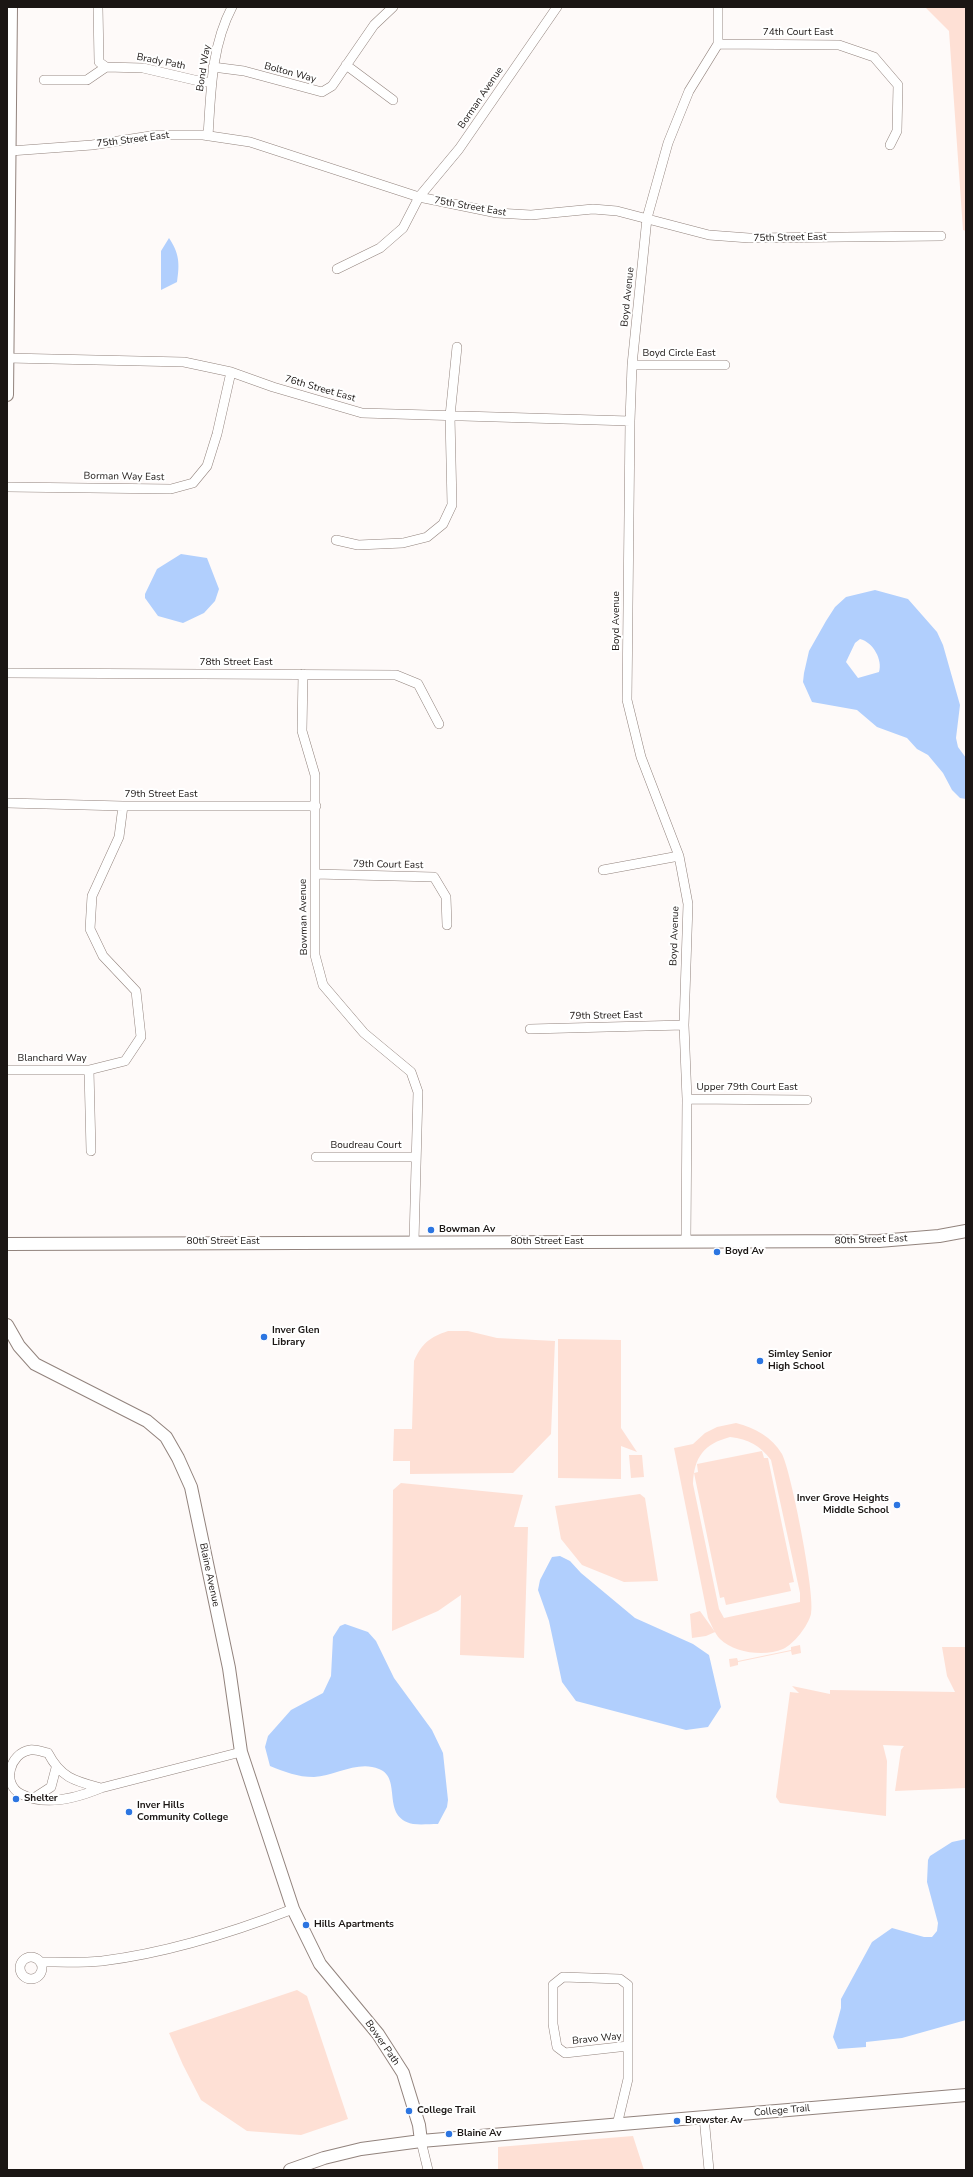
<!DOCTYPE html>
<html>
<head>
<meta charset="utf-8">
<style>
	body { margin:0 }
	#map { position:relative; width:973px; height:2177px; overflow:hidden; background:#fefaf9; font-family:"Nunito Sans",sans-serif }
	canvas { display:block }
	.frame { position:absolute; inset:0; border:8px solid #1b1614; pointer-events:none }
</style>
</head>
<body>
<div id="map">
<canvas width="973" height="2177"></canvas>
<div class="frame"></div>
</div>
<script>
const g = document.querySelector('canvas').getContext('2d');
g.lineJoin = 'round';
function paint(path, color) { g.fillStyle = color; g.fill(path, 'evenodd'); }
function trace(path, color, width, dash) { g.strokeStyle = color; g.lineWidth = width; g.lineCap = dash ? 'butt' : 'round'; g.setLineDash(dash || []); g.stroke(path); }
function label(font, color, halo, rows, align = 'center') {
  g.font = font + ' "Nunito Sans",sans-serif'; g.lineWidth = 4; g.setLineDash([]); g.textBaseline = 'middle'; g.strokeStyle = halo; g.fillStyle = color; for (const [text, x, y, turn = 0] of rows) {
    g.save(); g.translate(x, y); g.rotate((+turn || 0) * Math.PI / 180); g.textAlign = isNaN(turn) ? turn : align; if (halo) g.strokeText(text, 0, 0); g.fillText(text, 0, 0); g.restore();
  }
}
paint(new Path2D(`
	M925,7H966V231L963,230L949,31Z
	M448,1331H468L497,1338L555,1341L551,1434L513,1473L410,1474V1461H393L394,1429H412L414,1361C422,1343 430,1337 448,1331Z
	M558,1339L621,1340V1428L637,1452L621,1446V1479L558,1478Z
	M736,1423C755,1428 772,1437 782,1454C791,1471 816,1597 811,1614C808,1626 794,1644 783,1649C765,1657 734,1653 720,1639C715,1634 711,1624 708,1618L674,1448L693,1444L705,1433L717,1427ZM730,1437C749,1439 760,1446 771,1460L800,1593V1602L724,1618L719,1609L693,1484C694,1457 704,1444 730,1437Z
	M762,1451L764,1458H768L794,1582L789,1583L791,1591L726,1605L724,1597L720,1598L694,1473L698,1472L697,1464Z
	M629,1455H642L644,1477L631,1478Z
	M401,1483L523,1495L514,1527H528L524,1658L460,1655L461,1595L438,1611L392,1631L393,1490Z
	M640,1494L645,1498L658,1581L624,1582L582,1565L561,1539L555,1506Z
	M700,1611L715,1632L706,1636L692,1638L690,1614Z
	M800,1645L801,1653L792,1655L791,1651L738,1662V1665L730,1667L729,1659L737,1658L738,1661L791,1650V1647Z
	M942,1647H966V1788L895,1791L901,1750L904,1746L883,1745L887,1761L886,1816L780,1803L776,1797L790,1692L799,1693L792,1686L830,1694V1690L955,1692L947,1676Z
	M297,1990L307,1996L348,2119L301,2135L247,2131L201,2100L183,2065L169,2033Z
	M633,2136L644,2170H498V2147Z`), '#fee0d5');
paint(new Path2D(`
	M169,238C179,253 180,263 177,282L161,290V251Z
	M181,554L207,558L219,589L215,601L204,613L183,623L158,616L145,598V594L157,569Z
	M875,590L908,599L937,632L943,645L960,705L956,738L958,747L966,758V799L960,798L952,790L943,773L928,755L917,749L907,738L877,727L857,710L812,702L803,682L804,673L809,651L826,621L835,607L846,597ZM860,639C873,642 883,660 879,672L858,678L846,662L855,643Z
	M560,1556L570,1561L581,1573L635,1618L693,1644L709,1655L721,1707L708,1727L686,1730L576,1701L562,1682L549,1621L538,1590L540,1580L552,1557Z
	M345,1624L368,1632L376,1641L394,1678L432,1730L443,1753L448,1800L447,1807L438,1824C430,1824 421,1825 413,1824C380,1817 403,1778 379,1769C358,1760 335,1776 314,1777C297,1777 285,1772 270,1766L265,1747L268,1736L291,1710L323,1693L331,1676L333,1637L340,1626Z
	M966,1839V2020L902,2038L866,2042V2047L838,2049L833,2037L841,2008V1999L872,1942L892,1928L924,1937H932L937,1931L938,1923L927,1882L928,1860L930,1856L952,1842Z`), '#b1cffd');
const street = new Path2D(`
	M98,7L99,62L106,67
	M718,44L839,45L874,57L898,85L897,131L890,145
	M346,65L393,100
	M106,67L143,68L203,82H211
	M213,67L244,71L322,92L332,86L374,25L393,7
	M44,80H87L106,67
	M208,136C211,92 211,47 232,7
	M10,151L92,145L157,135H203L250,142L419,197L497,213L531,215L593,209L617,211L709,235L749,238L941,236
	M337,269L380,248L403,228L419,197L459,149L557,7
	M8,358L184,362L231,372L273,387L362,413L630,421
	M632,365H725
	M7,487L171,489L193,483L207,466L217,434L231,372
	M336,540L358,545L403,543L427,537L443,524L452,505L450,416L457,347
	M7,673L396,675L418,684L439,724
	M303,674L302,731L315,775V955L323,985L364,1033L411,1072L418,1092L414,1241
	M7,803L123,806H316
	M603,870L679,856
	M315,874L434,877L446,897L447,925
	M530,1029L684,1025
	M7,1070H89L125,1061L141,1037L136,991L103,956L90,929L92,896L119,837L123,806
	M89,1070L91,1151
	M687,1099L807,1100
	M316,1157H416
	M686,1242L687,1099L684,1025L688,904L679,856L641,757L627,700L630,421L632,365L647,218L668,143L689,91L718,44V7
	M101,1788C75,1781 61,1778 48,1753C43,1752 35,1749 30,1750C10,1753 1,1784 21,1794C46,1807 77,1798 101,1788L241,1752
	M34,1798L51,1787L56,1768
	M20 1968a11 11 0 1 1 22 0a11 11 0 1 1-22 0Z
	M40,1962C60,1962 82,1963 102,1961C167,1953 231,1933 293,1909
	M704,2117L709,2170
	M617,2125L628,2079V1985L620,1979L563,1977L553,1985V2024L557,2047L565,2053L628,2046
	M421,2141L428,2170`);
const secondary = new Path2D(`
	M7,395L11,7
	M7,1244L879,1241L939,1236L966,1231
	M7,1325L19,1346L35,1364L147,1421L166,1437L178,1458L191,1487L229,1668L241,1752L293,1909L320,1964L378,2034L403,2073L419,2125L421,2141
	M290,2170L324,2158L361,2149L421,2141L966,2095`);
trace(street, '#92837d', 10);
trace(secondary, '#92837d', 14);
trace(street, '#fff', 9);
trace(secondary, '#fff', 12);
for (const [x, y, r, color] of [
	[431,1230,4,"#2c75e1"],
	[717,1252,4,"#2c75e1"],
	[264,1337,4,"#2c75e1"],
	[760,1361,4,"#2c75e1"],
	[897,1505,4,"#2c75e1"],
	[16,1799,4,"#2c75e1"],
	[129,1812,4,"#2c75e1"],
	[306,1925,4,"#2c75e1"],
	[409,2111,4,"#2c75e1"],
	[677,2121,4,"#2c75e1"],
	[449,2134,4,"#2c75e1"]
]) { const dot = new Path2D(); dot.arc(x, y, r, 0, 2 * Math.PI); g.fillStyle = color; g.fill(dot); trace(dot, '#fff', 1.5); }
label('10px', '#1b1614', '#fff', [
	["74th Court East",798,33],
	["Brady Path",161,62,11],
	["Bond Way",204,68,-81],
	["Bolton Way",290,73,15],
	["Borman Avenue",481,98,-56],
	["75th Street East",133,140,-7],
	["75th Street East",470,207,10],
	["75th Street East",790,238,-1],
	["Boyd Avenue",628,297,-84],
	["Boyd Circle East",679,354],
	["76th Street East",320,389,16],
	["Borman Way East",124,477,1],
	["Boyd Avenue",617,621,-90],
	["78th Street East",236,663],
	["79th Street East",161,795],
	["79th Court East",388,865,1],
	["Bowman Avenue",304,917,-91],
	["Boyd Avenue",675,936,-88],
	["79th Street East",606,1016,-1],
	["Blanchard Way",52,1059],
	["Upper 79th Court East",747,1088],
	["Boudreau Court",366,1146],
	["80th Street East",871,1240,-2],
	["80th Street East",223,1242],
	["80th Street East",547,1242],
	["Blaine Avenue",209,1575,78],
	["Bravo Way",597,2039,-6],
	["Bower Path",382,2043,55],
	["College Trail",782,2111,-5]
]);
label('bold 10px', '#1b1614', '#fff', [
	["Bowman Av",439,1230],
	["Boyd Av",725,1252],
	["Inver Glen",272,1331],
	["Library",272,1343],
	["Simley Senior",768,1355],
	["High School",768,1367],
	["Inver Grove Heights",889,1499,"right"],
	["Middle School",889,1511,"right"],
	["Shelter",24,1799],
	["Inver Hills",137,1806],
	["Community College",137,1818],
	["Hills Apartments",314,1925],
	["College Trail",417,2111],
	["Brewster Av",685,2121],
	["Blaine Av",457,2134]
], 'left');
</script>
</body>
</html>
